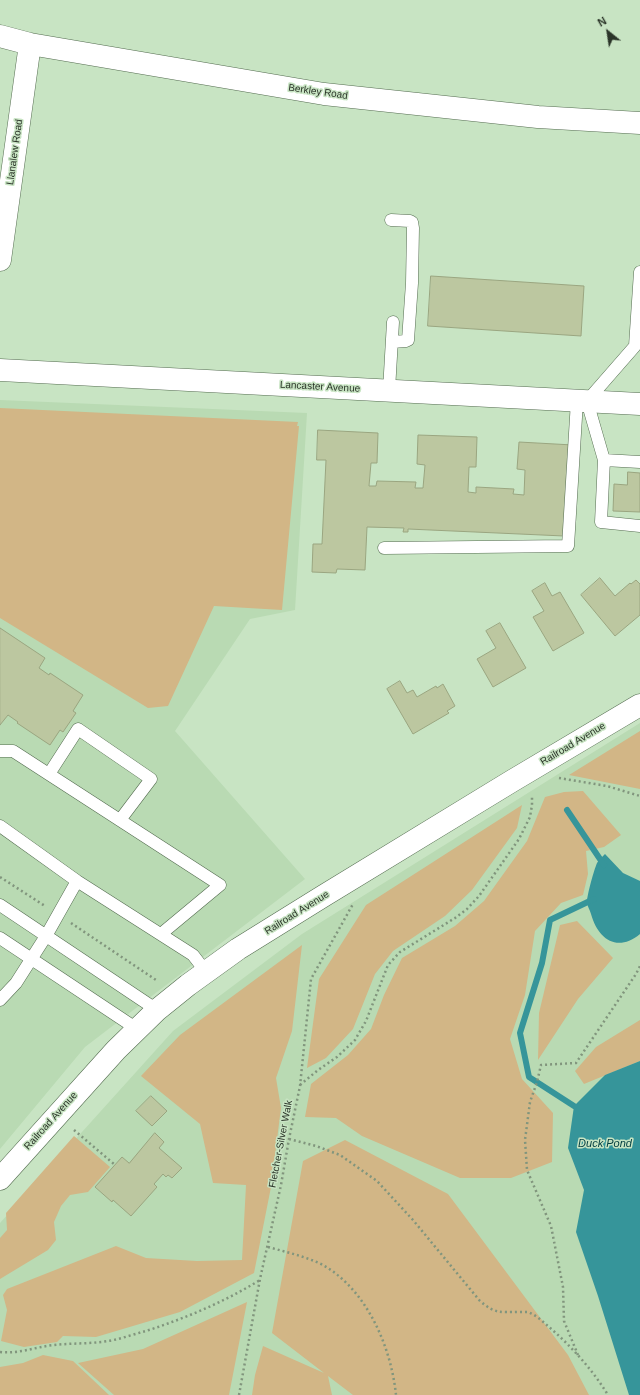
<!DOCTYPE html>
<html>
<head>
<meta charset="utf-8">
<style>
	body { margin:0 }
	#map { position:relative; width:640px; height:1395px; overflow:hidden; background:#c8e4c3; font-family:Arial,sans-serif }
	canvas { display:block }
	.north { position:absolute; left:588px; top:12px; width:40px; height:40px; -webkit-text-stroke:3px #c8e4c3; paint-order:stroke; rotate:330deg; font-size:11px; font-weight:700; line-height:16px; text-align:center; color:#2b3529 }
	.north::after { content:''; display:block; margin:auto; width:14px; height:18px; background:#2b3529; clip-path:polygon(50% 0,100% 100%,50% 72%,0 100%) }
</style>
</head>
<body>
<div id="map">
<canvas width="640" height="1395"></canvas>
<div class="north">N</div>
</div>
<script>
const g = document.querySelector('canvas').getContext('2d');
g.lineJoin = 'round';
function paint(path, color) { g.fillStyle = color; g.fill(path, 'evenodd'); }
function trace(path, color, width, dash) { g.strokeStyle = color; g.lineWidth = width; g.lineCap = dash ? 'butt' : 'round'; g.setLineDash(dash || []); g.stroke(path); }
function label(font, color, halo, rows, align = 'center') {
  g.font = font + ' Arial,sans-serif'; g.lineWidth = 3; g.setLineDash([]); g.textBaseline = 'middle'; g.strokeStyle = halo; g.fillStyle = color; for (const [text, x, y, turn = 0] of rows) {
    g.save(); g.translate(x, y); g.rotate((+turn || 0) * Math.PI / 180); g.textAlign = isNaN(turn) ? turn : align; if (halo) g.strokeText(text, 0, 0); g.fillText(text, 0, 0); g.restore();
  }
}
paint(new Path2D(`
	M0,400L307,413L295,610L250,619L175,731L305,879L85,1047L0,1149Z
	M640,723V1395H0V1223L173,1031L302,934Z`), '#b9dab3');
paint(new Path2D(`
	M0,408L298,422L297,426H299L282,610L214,606L168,706L148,708L0,618Z
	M640,731V789L569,775Z
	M583,791L621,835L604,847L586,851L588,874L583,895L561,903L535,931L525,995L510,1039L522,1079L553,1113L552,1162L511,1178H460L362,1136L336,1118L305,1117L311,1084L348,1055L371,1029L384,995L402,958L455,926L484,901L527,841L545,797L564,792Z
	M522,805L517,828L472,890L445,916L393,951L375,974L353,1029L326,1058L307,1068L319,979L366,905Z
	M577,921L613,958L578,999L538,1060L539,1013L560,925Z
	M302,945L292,1031L276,1078L281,1108L271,1187L254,1273L180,1312L96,1337L63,1336L57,1342L24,1347L1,1341L7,1310L3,1295L7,1289L116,1246L146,1258L197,1261L242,1260L246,1185L213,1183L200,1124L141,1076L180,1035Z
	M640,1020V1061L584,1084L575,1071L596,1047Z
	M74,1136L110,1167L88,1192L70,1195L61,1206L54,1222L56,1240L48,1250L0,1279V1238L7,1230L6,1213Z
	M345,1140L448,1194L568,1355L589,1395H353L328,1376L332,1395H252L255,1375L263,1346L324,1373L272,1333L303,1161Z
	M247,1302L229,1395H114L78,1363L143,1349Z
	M43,1355L73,1361L109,1395H0V1367L23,1363Z`), '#d2b686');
paint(new Path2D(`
	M605,854L623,873L640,881V934C617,953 598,939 591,914C590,910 587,906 587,902C587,895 594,870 597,863C599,860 602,857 605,854Z
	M640,1061V1395H629L598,1296L576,1232L584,1190L568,1148L574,1106L605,1075Z`), '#36959a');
trace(new Path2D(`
	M567,810L604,865
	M574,1106L529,1077L520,1033L542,963L550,920L594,899`), '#36959a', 6);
const building = new Path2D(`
	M431,276L584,286L581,336L428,326Z
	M318,430L378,433L377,463H371L369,486H376L377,481L416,482L415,488H423L425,465L417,464L418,435L477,437L476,467H469L468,492L476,493V487L514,489L513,494L524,495L525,470L517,469L519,442L573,445L564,536L408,529V532H403L404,528L367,527L365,570L337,569L336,573L312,572L313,544H322L326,460H317Z
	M628,472L640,473V512L613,511L614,484L627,485Z
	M600,578L615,596L630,583L631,584L636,580L640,584V615L615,636L581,595Z
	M545,583L552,596L560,592L584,633L553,651L533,617L544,611L532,591Z
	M500,623L526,668L493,687L477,659L496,648L486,631Z
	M0,628L45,658L39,668L49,675L50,673L83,695L73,711L76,713L63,732L60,730L50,745L17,723L18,722L8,715L0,725Z
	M400,681L407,693L413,690L417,697L436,686L437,688L443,684L455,706L447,711L449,713L413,734L387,689Z
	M151,1096L167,1111L152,1126L136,1111Z
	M155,1133L164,1142L159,1148L182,1168L172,1178L168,1175L166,1177L163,1174L154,1184L157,1187L131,1216L113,1200L112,1202L95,1187L122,1157L129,1163Z`);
paint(building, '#bcc7a0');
trace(building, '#9aa580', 1);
const service = new Path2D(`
	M391,220L410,221L412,222L413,228L412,283L408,340L406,341L392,342
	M640,272L635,346L587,401L604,460L601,522L640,526
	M389,390L393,322
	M604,460L640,462
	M384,548L568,546L577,401
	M0,751H13L220,885L161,934
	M49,774L78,729L151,779L120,820
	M0,826L77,881
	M0,905L157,1010
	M0,938L137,1029
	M0,1000L16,983L46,936L77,881L193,955L206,972`);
const minor = new Path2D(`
	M0,36L30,44L324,94L538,117L640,123
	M0,260L30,44`);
const tertiary = new Path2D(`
	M0,1179L116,1050L157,1010L188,985L238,949L325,895L512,781L640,705`);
const trunk = new Path2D(`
	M0,370L640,404`);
trace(service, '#546c50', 13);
trace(minor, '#546c50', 23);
trace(tertiary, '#546c50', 23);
trace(trunk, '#546c50', 23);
trace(new Path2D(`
	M559,778L607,786L640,796
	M0,877L45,906
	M71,923L156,980
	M300,1085L318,1070L337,1057L355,1040L366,1021L388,965L400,952L455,918L467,909L479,896L519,839L530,817L532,805V795
	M74,1130L114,1164
	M289,1139L316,1146L340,1155L377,1181L413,1220L480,1301C495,1314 500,1312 519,1312C522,1312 525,1312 528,1312C536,1315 542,1321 548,1326C571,1346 592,1369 608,1395
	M268,1247C286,1252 304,1256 321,1264C366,1288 391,1346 396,1395
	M0,1352C19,1354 35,1347 54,1345C72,1343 90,1344 108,1341C121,1339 134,1334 146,1331C186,1318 224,1302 260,1280
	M578,1355L564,1321L563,1287L551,1226L527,1170L525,1140L530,1102L537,1082L541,1065L576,1063L636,974L640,966
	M239,1395L260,1279L281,1185L289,1139L300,1086L311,979L353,904`), '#81957d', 2.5, [2, 3]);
trace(service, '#fff', 12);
trace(minor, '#fff', 22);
trace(tertiary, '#fff', 22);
trace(trunk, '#fff', 22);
label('10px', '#2b3529', '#c8e4c3', [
	["Berkley Road",318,92,8],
	["Llanalew Road",15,152,-82],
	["Lancaster Avenue",320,387,3],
	["Railroad Avenue",573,744,-31],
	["Railroad Avenue",297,913,-32],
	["Railroad Avenue",51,1121,-48],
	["Fletcher-Silver Walk",281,1144,-79]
]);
label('italic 11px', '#023e41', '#c8e4c3', [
	["Duck Pond",605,1144]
]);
</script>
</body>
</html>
